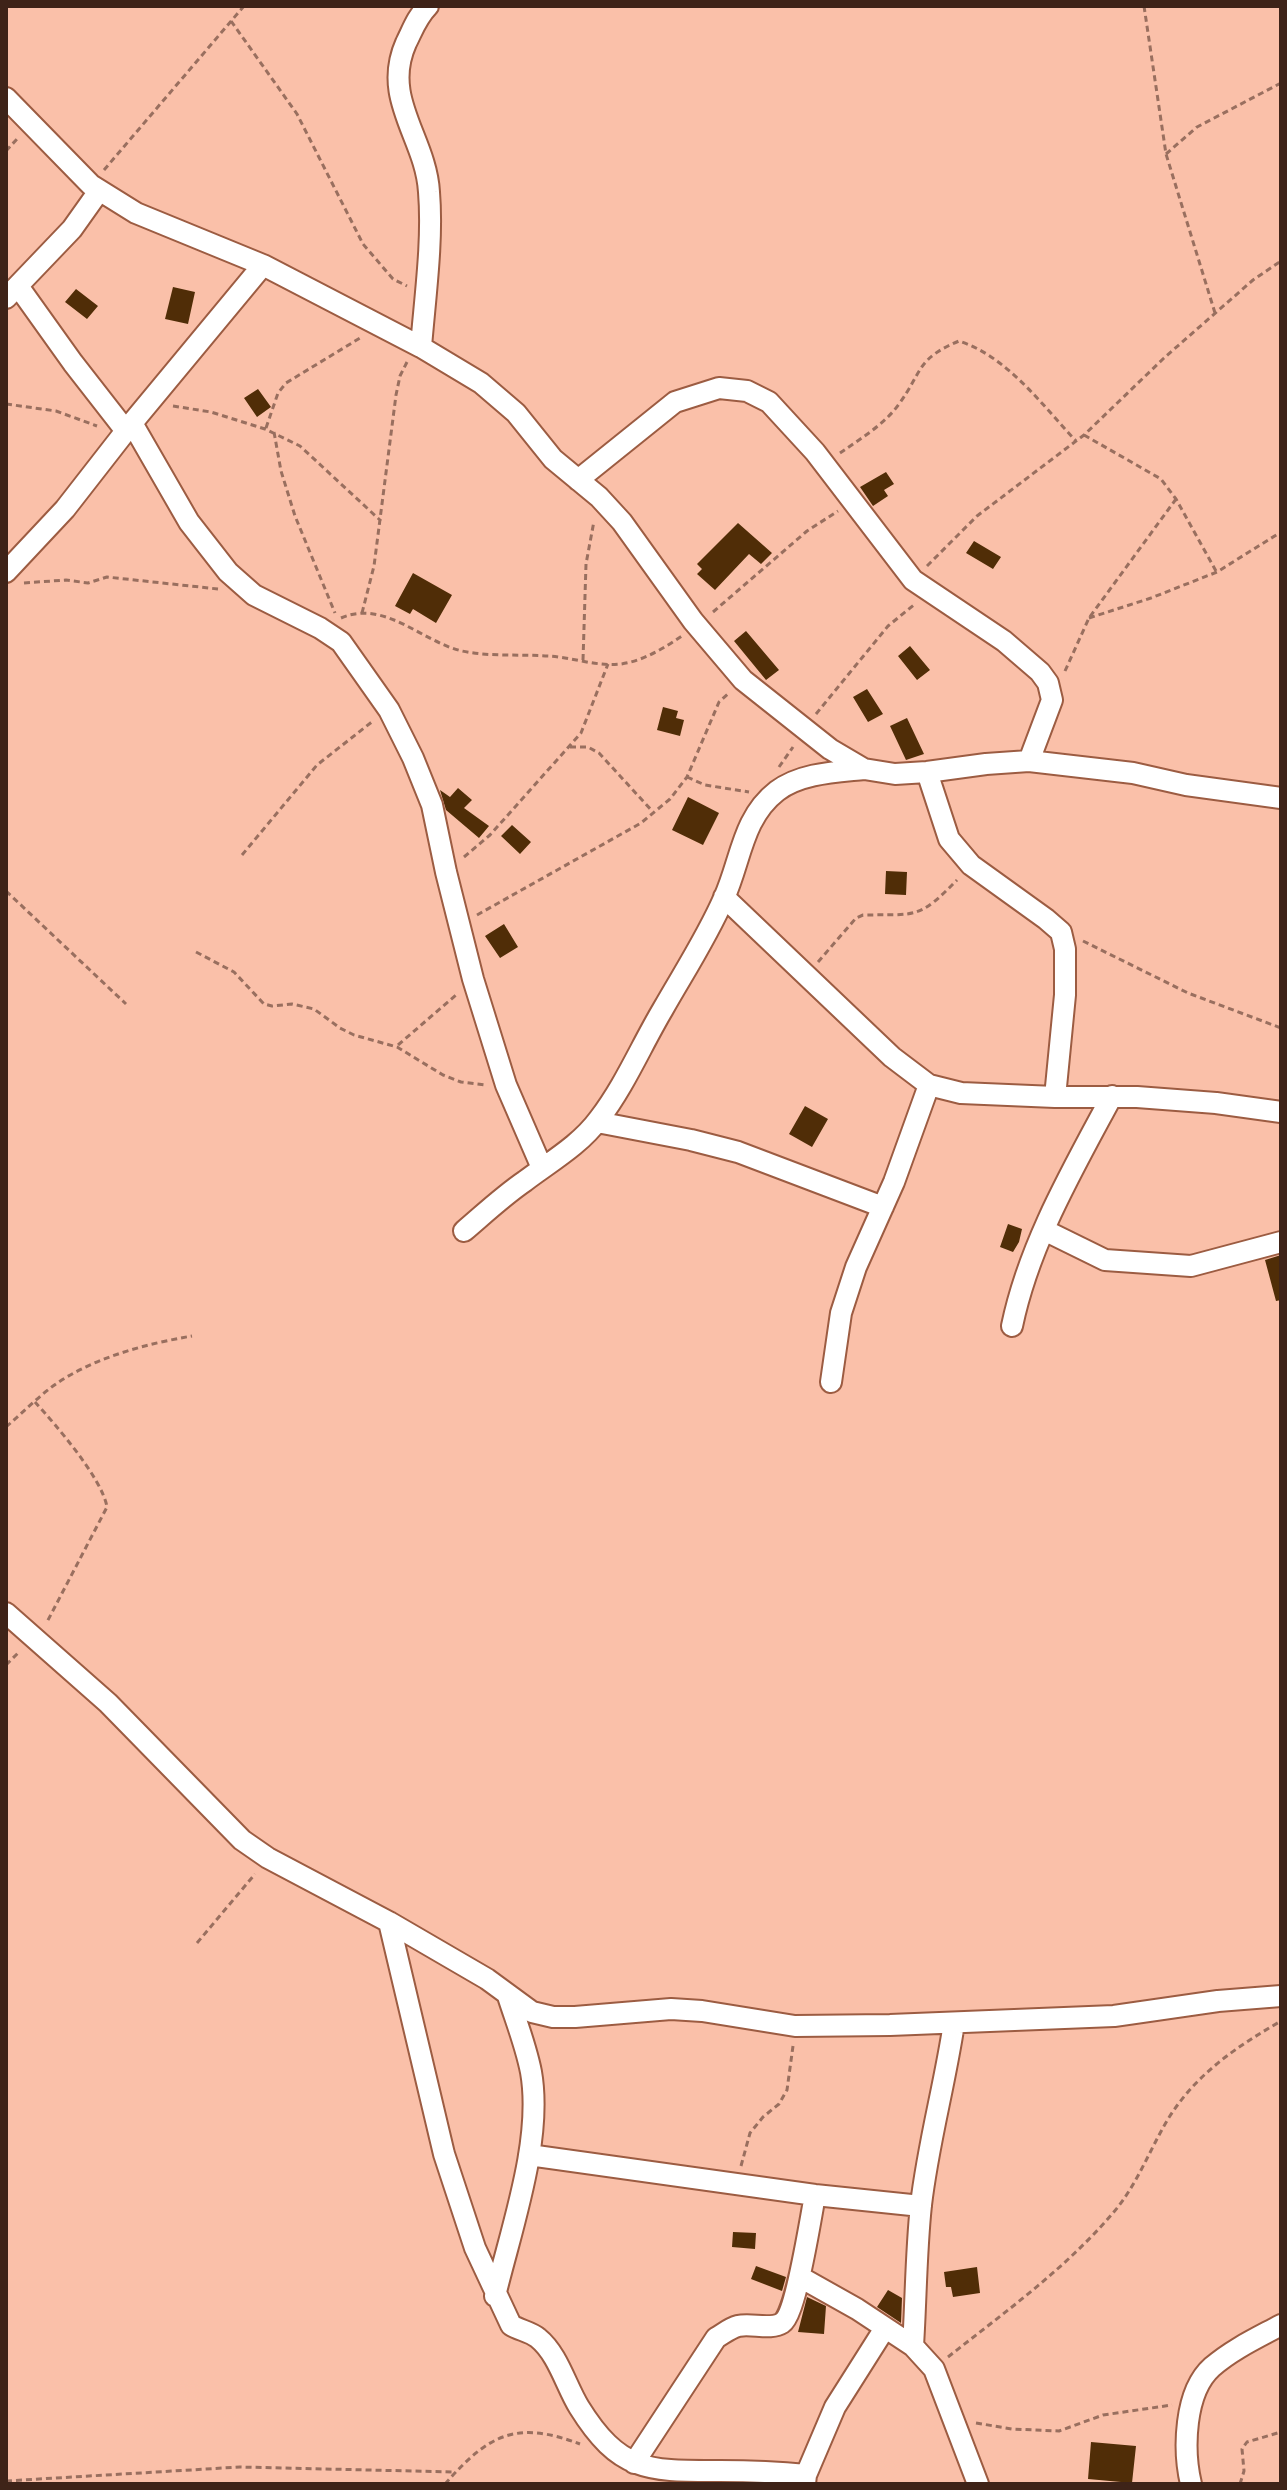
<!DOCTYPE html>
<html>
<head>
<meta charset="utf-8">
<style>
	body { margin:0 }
	#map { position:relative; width:1287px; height:2490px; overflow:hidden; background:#fac0a9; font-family:"Fira Sans",sans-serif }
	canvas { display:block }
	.frame { position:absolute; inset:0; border:8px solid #3e2318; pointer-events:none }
</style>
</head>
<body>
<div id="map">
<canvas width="1287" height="2490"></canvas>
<div class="frame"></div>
</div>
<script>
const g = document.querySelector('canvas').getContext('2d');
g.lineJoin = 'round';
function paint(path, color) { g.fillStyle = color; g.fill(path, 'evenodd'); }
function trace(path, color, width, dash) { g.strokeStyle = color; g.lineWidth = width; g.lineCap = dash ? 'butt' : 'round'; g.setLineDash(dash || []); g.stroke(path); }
paint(new Path2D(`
	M173,287L195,292L188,324L165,319Z
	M76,289L98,306L87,319L65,302Z
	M258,389L271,407L257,417L244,398Z
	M886,472L894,484L884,490L888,496L873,506L860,487Z
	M738,523L772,553L761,564L749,554L715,590L697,574L702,569L697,564Z
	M974,541L1001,557L993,569L966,553Z
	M413,573L452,595L436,623L413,609L410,614L395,606Z
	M746,631L779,670L766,680L734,641Z
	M910,646L930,670L917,680L898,656Z
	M867,689L883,714L868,722L853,697Z
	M663,707L678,711L676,718L684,720L680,736L657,730Z
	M907,718L924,754L906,760L890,726Z
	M458,788L472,800L464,808L489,826L479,838L446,810L440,790L450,797Z
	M688,797L719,813L703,845L672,830Z
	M512,825L531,842L520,854L501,836Z
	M886,871L907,872L906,895L885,894Z
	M504,924L518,947L500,958L485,936Z
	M805,1106L828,1119L812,1147L789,1134Z
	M1008,1224L1022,1229L1019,1242L1013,1252L1000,1247Z
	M1281,1255V1300L1276,1301L1265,1260Z
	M733,2232L756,2233L755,2249L732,2247Z
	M756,2266L786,2277L782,2291L751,2279Z
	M977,2267L980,2293L953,2297L951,2287H946L944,2272Z
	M888,2290L902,2298L901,2323L877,2307Z
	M807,2297L826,2306L824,2334L798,2332Z
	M1091,2442L1136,2446L1132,2483L1088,2479Z`), '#502d07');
const minor = new Path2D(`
	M6,98L91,185L136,213L263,265L421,347L481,383L516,413L553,459L599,497L622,522L693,621L743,680L830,749L864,769L895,774L927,772L986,764L1029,761L1133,773L1186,785L1281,798
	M18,286L73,363L126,431
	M6,298L72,229L99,191
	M421,347C425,297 433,241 429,192C426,138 381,99 406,43C413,29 417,17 428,6
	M132,423L189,522L228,572L254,595L320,628L341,642L389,710L413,758L432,805L446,872L473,979L506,1085L542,1168
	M578,480L675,402L719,388L747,391L769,402L815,452L913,580L1004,641L1040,672L1048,683L1052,700L1029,761
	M6,572L65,509L132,423L263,265
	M927,772L949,839L971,865L1046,919L1061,932L1065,949V995L1055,1097
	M724,897L892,1057L929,1085L961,1093L1055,1097H1137L1216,1103L1281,1112
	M597,1122L691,1140L738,1152L883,1207
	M1044,1230L1105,1260L1191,1266L1281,1242
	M464,1231C484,1214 503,1196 525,1181C550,1162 580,1145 599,1119C625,1085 641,1046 663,1009C684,972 707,937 724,898C741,861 742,818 777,791C801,773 836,772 864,769
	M1012,1326C1029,1244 1073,1169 1112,1096
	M831,1382L841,1313L856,1267L894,1182L929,1085
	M6,1613L108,1703L242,1840L268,1858L389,1922L487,1979L532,2012L553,2017H575L671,2009L702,2011L795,2026L890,2025L1114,2016L1218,2001L1281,1996
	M389,1922L444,2154L475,2248L511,2325C519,2330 531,2332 538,2338C558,2354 566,2386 579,2407C620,2473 649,2471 720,2471C749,2471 777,2472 806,2475
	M529,2155L815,2195L921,2206
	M800,2277L857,2309L913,2346L934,2369L978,2484
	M495,2296C511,2229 543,2140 531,2072C526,2046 516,2021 508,1996
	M913,2346C916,2299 916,2252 921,2205C928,2144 945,2084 954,2023
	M634,2463L716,2338C723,2334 730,2328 738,2326C751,2323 771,2330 782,2323C796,2314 811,2216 815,2195
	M805,2484L806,2475L835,2407L885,2328
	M1191,2484C1183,2450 1184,2392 1212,2367C1233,2349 1257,2338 1281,2325`);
trace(minor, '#9c5c42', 24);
trace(new Path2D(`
	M1144,6L1166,154L1215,313
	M231,21L297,114L363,244L393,279L407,286
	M6,151L17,139
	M1166,154L1197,127L1281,83
	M104,170L244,6
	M6,404L56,411L97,426
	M173,406L211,412L265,429L300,446L381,521
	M266,428L278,393L286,383L360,338
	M274,432L281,471L295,516L335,613
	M1084,435L1161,479L1176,499L1216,571
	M840,453C860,439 885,424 899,404C923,371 916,359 959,341C1008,357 1042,405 1076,441
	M927,566L977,516L1084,435L1164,358L1253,280L1281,261
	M24,583L66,580L88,583L107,577L218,589
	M713,612L807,531L838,511
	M362,613L374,566L396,395L400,376L407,362
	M341,618C385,599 422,642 462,651C490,657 519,654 548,656C571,657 597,667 621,664C643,661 664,648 682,636
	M1089,618L1151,598L1217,572L1281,532
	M583,660L586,564L594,521
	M1065,671L1089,618L1176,499
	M816,714L888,626L915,604
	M570,747H588L599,753L654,813
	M779,767L793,747
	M687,777L705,785L749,792
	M242,855L317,765L373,721
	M464,857L490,835L581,733L608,664
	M6,891L126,1004
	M477,915L641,823L670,799L687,777L719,702L729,693
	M1083,941L1188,993L1281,1028
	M196,952L234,972L264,1004L272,1006L292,1004L314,1009L340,1028L354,1035L397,1047L443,1075L461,1082L486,1085
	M818,962L856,918L863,915C917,914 918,920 957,880
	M398,1045L456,995
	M35,1402C55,1424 102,1478 107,1507L47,1622
	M6,1427C22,1413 37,1398 53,1386C92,1358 145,1344 192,1336
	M6,1665L20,1651
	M197,1943L255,1874
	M741,2166L750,2133L763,2117L779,2104L787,2090L793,2046
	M948,2357C1005,2312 1065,2269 1113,2213C1137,2185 1149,2151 1168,2119C1196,2074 1236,2047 1281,2021
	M976,2423L1012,2429L1059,2431L1103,2415L1172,2405
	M6,2481L240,2467L455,2472
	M445,2484C489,2434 516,2420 580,2444
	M1240,2484L1244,2471L1242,2449L1247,2442L1281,2432`), '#996f5f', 3, [6, 4]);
trace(minor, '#fff', 20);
</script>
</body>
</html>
